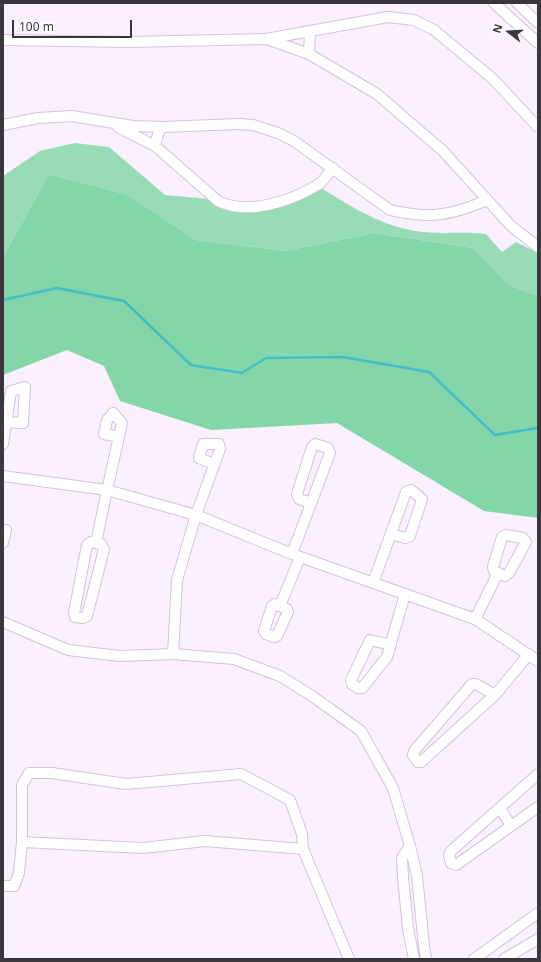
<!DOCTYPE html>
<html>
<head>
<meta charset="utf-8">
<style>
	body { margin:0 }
	#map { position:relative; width:541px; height:962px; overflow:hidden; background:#faf0fe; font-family:"Noto Sans",sans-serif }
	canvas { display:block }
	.frame { position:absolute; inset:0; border:4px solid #3b353e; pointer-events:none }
	.north { position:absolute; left:489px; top:12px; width:40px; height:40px; -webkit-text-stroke:3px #fff; paint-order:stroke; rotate:287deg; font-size:11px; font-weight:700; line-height:16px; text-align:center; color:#3b353e }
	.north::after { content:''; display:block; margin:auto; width:14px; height:18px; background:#3b353e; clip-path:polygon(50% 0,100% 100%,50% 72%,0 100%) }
	.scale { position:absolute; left:12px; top:20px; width:120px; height:18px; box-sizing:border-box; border:2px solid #3b353e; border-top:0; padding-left:5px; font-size:12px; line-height:14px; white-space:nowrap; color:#3b353e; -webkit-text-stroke:3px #fff; paint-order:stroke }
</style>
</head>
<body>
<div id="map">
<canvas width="541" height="962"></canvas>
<div class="frame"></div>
<div class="north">N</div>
<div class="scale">100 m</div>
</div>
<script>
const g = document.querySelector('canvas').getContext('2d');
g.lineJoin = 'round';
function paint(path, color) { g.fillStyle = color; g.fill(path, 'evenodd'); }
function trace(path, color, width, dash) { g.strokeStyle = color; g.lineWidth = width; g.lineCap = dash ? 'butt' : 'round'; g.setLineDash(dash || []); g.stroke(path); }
paint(new Path2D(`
	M75,143L109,147L165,195L276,205L315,184C347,204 378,225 416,231C438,235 464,231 486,234L502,252L516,242L538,253V296L509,285L473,248L374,233L285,251L196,240L128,195L49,174L3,257V176L40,151Z`), '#98dcb5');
paint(new Path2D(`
	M49,174L128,195L196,240L285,251L374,233L473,248L509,285L538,296V518L484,511L337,423L211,430L120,401L104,366L67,350L3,375V257Z`), '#83d6a8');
trace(new Path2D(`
	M3,300L57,288L124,301L191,365L242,373L266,358L343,357L429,372L495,435L538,428`), '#44bdc4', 2.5);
const minor = new Path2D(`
	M494,3L538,43
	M517,3L538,23
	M267,39L309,54L377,94L443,151L511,226L538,247
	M3,40L129,42L266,39L388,17L414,20L434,30L492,78L538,127
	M309,54L310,31
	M3,125L38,118L72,116L133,126L162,127L239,124L253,125L278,133L294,141L390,210C428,219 451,216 487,200
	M118,127L155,146L218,201C248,216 292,201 319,184C324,181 328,173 333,168
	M155,146L158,134L162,127
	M3,444L11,391L25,387L23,423L6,422
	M3,476L107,490L196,515L292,554L475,619L538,661
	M3,530H6L3,543
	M506,535L523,538L526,542L509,573L505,576L494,571L493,567L502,537Z
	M91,542L101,544L104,549L87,616L83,618L75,617L74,613L87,545Z
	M96,543C104,503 113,463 122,423L113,413L107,420L104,434L119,437
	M292,554L330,453L328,448L315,444L312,447L297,494L299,499L311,503
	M373,583L406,492L411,490L422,499L410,536L405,538L391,534
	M275,604L287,609L288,612L277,636L274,637L266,634L264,631L272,606Z
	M280,606L300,557
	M475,619L498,573
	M3,622L68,650L120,656L173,654L234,659L280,676L312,696L361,731L393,788L410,846L417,876L424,946L426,959
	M391,645L370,640L351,680L352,684L358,688H362L387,657L405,594
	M173,654L177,580L196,515L220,449L219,444H203L199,458L214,464
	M495,695L476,684H472L414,751L413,755L418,762H421L495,695L529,654
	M538,774L451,851L449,855L451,863L456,865L538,807
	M500,808L511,826
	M22,842L143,848L205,841L303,849
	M410,846L402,858L403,877L408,929L414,959
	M3,886H14L19,873L22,842V785L29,773H52L126,784L241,774L290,800L302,834L303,849L349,959
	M474,959L538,913
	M504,959L538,939`);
trace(minor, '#d3c3d9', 12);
trace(minor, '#fff', 10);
</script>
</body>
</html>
